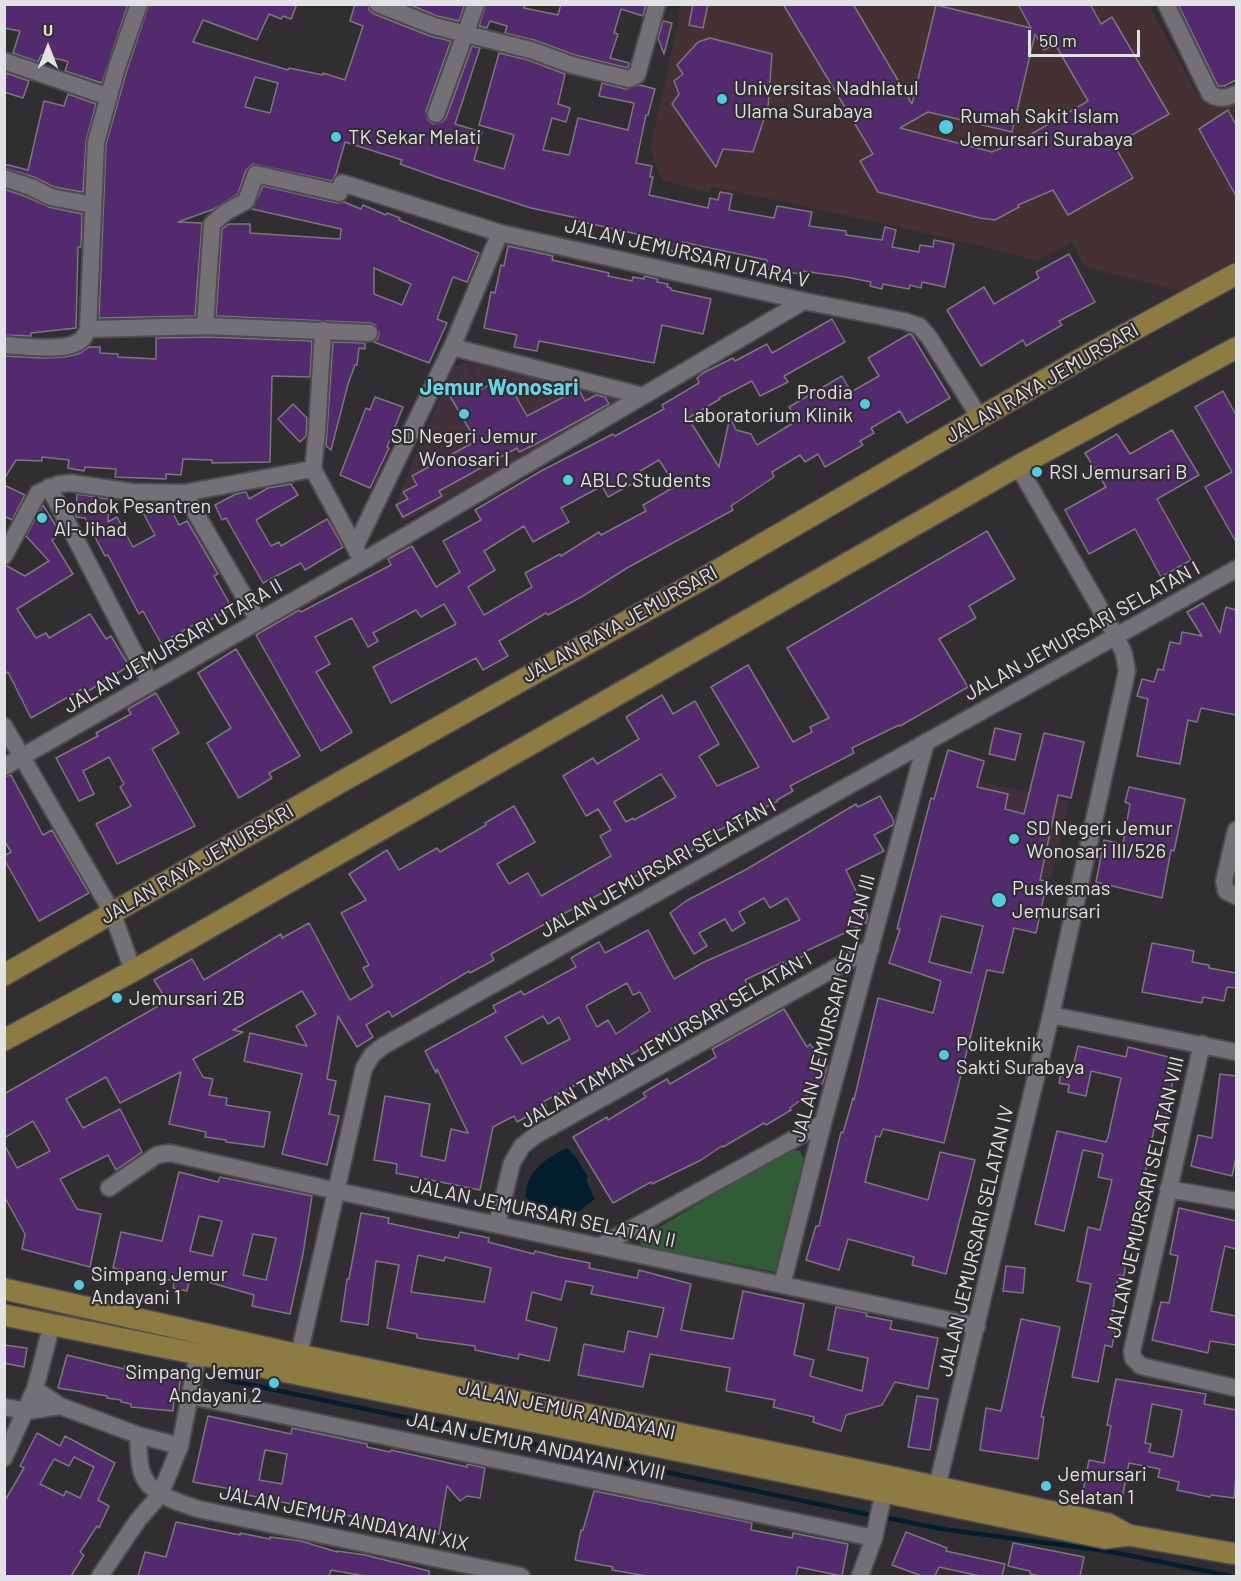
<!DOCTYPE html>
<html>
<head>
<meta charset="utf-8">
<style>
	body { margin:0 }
	#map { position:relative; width:1241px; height:1581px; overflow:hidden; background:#302e31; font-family:Barlow,sans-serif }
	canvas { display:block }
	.frame { position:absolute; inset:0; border:6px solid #e2e1e3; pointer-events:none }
	.north { position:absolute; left:18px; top:18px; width:60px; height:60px; -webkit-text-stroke:4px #302e31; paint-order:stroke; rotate:0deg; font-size:16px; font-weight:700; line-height:24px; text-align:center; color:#e2e1e3 }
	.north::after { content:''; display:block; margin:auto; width:21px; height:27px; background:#e2e1e3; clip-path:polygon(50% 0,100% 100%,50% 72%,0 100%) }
	.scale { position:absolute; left:1028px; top:30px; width:112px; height:27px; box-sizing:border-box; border:3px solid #e2e1e3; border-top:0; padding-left:8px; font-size:18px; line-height:21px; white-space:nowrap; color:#e2e1e3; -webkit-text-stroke:4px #302e31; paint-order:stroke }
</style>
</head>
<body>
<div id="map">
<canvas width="1241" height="1581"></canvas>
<div class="frame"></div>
<div class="north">U</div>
<div class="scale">50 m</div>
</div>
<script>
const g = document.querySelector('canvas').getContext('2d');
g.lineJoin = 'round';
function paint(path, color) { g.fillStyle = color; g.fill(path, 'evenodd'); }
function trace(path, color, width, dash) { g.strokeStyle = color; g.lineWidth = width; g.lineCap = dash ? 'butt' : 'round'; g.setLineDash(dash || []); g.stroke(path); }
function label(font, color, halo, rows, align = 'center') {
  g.font = font + ' Barlow,sans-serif'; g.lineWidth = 4.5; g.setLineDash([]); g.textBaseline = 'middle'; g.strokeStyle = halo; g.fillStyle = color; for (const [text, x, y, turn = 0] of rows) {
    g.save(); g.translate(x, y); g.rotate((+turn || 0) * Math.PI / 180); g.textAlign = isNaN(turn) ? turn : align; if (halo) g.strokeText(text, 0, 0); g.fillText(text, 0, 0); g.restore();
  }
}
paint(new Path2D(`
	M466,362L520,459L402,522L395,506L452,368Z
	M468,363L617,393L622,403L521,459Z
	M981,782L1069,801L1051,879L961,863Z`), '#42313b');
paint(new Path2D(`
	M680,5H1149L1200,100L1223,105L1236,99V259L1180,291L1085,267L1072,243L1037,261L969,243L789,203L712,187L709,193L662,180L650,149L678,23Z`), '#453033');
paint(new Path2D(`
	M789,1149L800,1151L804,1159L775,1272L641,1246L640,1241L643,1237Z`), '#305d36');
paint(new Path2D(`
	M567,1148L575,1156L588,1177L586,1180L595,1199L574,1215L570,1216L535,1207L526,1197C525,1172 546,1158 567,1148Z`), '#021d2e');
trace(new Path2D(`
	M199,1374L875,1516
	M883,1517L942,1529L1107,1551L1230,1576`), '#021d2e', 4.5);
const building = new Path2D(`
	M4,4H128L102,83L65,71L68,62L66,61L41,55L38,62L13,53L20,31L4,28Z
	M149,4H297L291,19L283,16L281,19L269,14L257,40L203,20L193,42L288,70L289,68L323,75V73L345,80L363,26L350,21L355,4H368L369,10L374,14L430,36L451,41L426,111L428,120L433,124L442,122L446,118L472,46L480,48L455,124L482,132L474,160L504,169L514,135L479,125L499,53L528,60L565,74L558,104L570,108L566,122L552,118L543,150L569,155L578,118L628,130L634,103L599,96L602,83L626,89L640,85L655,89L648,115H646L636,163L652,166L650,177H653L649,195L708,208L710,198L718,200L720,192L732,194L729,210L774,218L777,206L812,212L809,226L846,231V235L882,240L885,227L896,230L892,247L919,252L920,245L933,247L934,240L954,244L945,287L922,282L921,288L910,285L909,289L883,284L882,289L870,286L871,282L846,277L802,271L801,274L766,269L767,260L682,242L679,253L666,249L668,242L659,239L583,222L576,221L577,218L531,208L436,177L400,164L402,160L345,142L336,174L332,181L253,164L246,170L238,194L214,209L178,222L202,223L195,316L99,318L106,144L127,70ZM255,77L278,83L270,113L245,107Z
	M408,4H465L459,21L437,16Z
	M486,4H525L524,8L558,15L561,4H646L643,16L621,9L614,33L618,34L610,58L629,63L628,68L575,55L534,40L505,33L507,26L490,21L487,28L479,26Z
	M693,4H708L703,28L689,25Z
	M783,4H853L912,104L936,5L1031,28L1018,4H1090L1101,24L1112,17L1169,114L1114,145L1133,178L1068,215L1053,190L1018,205L1019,207L995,220L980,218L878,192L860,161L873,154ZM1035,34L1044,50L1055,44L1088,101L1028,136H1030L992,152L900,128L928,112L1012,132Z
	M1178,4H1236V80L1224,86H1218Z
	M663,21L672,23L664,54L658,38Z
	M710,38L772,54L768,107L753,152L723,149L716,167L672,104L679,94L674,81L683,74L677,65L698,42Z
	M6,73L29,81L23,98L4,92Z
	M68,94L96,104L86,141L83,192L54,187L34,177L4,168V164L28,170L44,101L64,106Z
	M1228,110L1236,125V196L1199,129Z
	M263,186L337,203L344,202L361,209L363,205L386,215L387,213L400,218L399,220L479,253L467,282L453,277L437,319L447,323L429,363L374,342L378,338L379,333L375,325L370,323L216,316L222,229L229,224H250V233L340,239L341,229L252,209ZM374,268L411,284L402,305L374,294Z
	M4,189L27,197L49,207L82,214L81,247H78L76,328L31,333V336L4,335Z
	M508,246L553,256L552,260L609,273L608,276L632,281L633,277L644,279V276L658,279L657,282L668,284L667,287L671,288V290L711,299L703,334L662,325L654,363L539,341L537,351L514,347L517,335L484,328L491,292L495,293L501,265L504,266Z
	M1069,254L1095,302L1059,321L1062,325L1026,346L1023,340L981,366L947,310L984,287L994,304L1039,278L1036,272Z
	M832,319L845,342L784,376L788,382L760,396L752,381L719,398L720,399L688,418L719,467L730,417L736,430L751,434L757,445L798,420L789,407L842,376L851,392L879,376L868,358L909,334L912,335L950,398L907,423L900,411L871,428L874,433L860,441L863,445L825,467L818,454L805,462L800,455L772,472L774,477L731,506L733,510L627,568L583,596L548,615L546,613L499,641L508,656L483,670L476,658L391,703L373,667L456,624L444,604L421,617L416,610L373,633L378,641L368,647L352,618L315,637L330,664L316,672L352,732L321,751L256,635L299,610L301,612L391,565L388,559L412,546L436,587L460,572L443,541L481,520L475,510L541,471L613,434L615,436L664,409L662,405L699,383L697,378L703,373L733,358L735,361L767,344L772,353ZM659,460L676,486L643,505L646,511L601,535L599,532L561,556L560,554L525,573L532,587L484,615L468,587L495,570L484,551L524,526L533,542L569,522L561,508L602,486L608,497L639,480L635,474Z
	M208,337L312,341L310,377L272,376L270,462L212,463V460L183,459L181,475L166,474V479L115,477L116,469L85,467L84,471L68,468L69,460L42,457V461L16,460L4,479V356L44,358L65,357L78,354L89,347H100V353L118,354V357L156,359V338Z
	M333,342L365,343V349L359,348L357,365H355L348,384L331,450L326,446Z
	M505,377L527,416L577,390H579L585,401L596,395L605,397L609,404L536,444L519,452L517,448L439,491L442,496L403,517L396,505L408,499L403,492L417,485L412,476L476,441L450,396L474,383L478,391Z
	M1223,391L1236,415V542L1205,487L1232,472L1195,407Z
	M375,397L403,407L387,447L389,448L370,488L340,475L366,408L370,410Z
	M293,404L307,418L306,436L300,442L278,419Z
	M1172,430L1199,475L1157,499L1191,560L1161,577L1135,529L1089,554L1065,510L1106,487L1085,453L1117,434L1130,454Z
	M291,484L298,495L256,520L271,546L279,542L281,546L327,519L343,547L305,570L301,563L263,583L226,518L222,520L215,505L236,494L246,492L249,499L268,488Z
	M4,485L25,495L12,520L4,516Z
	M77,494L109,499L108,522L117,517L133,547L155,535L140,507L148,503H168L179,525L187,521L218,574L214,576L232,608L199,626L197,623L161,643L143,611L139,614L108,555L105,556L85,518L76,517Z
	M43,505L61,534L52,540L73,574L17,609L36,638L46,633L49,638L90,614L106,639L111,636L129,666L85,693L82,689L31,718L8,672L4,674V566H7L25,576L49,561L26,536Z
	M987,531L1015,579L969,606L976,618L939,639L968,687L900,726L899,725L852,748L854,753L790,786L793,791L777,800L778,801L703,838L705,843L664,865L663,862L625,882L624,881L554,919L491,954L494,960L470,973L469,971L392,1017L389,1011L366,1025L373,1037L357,1047L338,1016L327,1079L336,1081L329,1114L339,1116L327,1165L282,1154L302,1074L244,1061L250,1033L307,1046L296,1026L316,1014L302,991L233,1030L243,1032L193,1059L203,1077L213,1079L209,1095L227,1098L226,1105L270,1112L264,1147L226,1142V1140L205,1137L206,1132L169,1124L181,1072L120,1103L106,1077L66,1099L83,1128L120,1109L142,1152L116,1170L108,1155L60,1179L77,1209L101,1214L90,1267L22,1249L25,1234L4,1196V1144L17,1168L50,1151L33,1121L4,1138V1094L167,1001L154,980L192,959L204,980L281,934L282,938L309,923L350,1000L373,986L363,968L369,965L341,913L366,900L349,874L387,850L399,870L437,848L440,852L486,825L485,823L514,806L535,842L497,864L509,884L528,873L541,896L611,856L600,836L611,830L598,809L586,816L563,776L593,758L597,764L639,739L626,717L662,695L673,714L695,701L719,744L699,756L717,786L759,767L711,687L748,665L793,742L812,732L810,727L829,718L787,648ZM661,774L676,797L634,820L633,818L626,822L614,802Z
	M1203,603L1220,633L1226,607L1236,610V715L1201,708L1197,722L1188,720L1180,764L1137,756L1148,699L1137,696L1142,679L1154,682L1158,669L1163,670L1170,642L1180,644L1182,632L1202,636L1187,612Z
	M236,649L300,756L269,773L272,778L239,798L207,743L231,728L198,673Z
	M156,693L179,733L152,749L195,826L117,864L96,824L131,806L120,787L124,784L109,757L83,771L94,794L79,801L56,758L98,736L96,733L131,714L128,709Z
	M995,728L1021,734L1015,760L989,754Z
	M1044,733L1084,742L1071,798L1058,795L1040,880L1047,881L1036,933L1014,928L1003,973L987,970L944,1143L883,1129L880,1137L876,1136L865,1182L928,1200L940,1152L975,1160L946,1274L912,1265L914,1257L848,1239L839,1270L806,1260L816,1226H819L841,1132L843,1133L853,1098L854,1100L878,998L933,1013L941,981L889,963L900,929H897L931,798L934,799L948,750L984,761L977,787L1008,794L1005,809L1024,814ZM941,916L983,926L971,973L929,962Z
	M11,775L43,835L52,830L89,893L39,921L4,859V856L11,852L4,840V777Z
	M1129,787L1185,799L1174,851L1171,850L1162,898L1096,882L1104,840L1123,844L1130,804L1125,802Z
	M880,796L894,821L893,825L874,835L884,851L846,870L868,916L866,923L802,953L804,956L784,965L783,962L745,980L748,986L694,1019L693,1017L657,1036L639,1050L576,1086L575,1085L543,1102L546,1106L517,1122L514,1116L493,1127L480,1190L396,1173L397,1164L374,1160L385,1096L430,1104L421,1156L445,1161L451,1129L468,1133L437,1069L436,1073L425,1051L496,1012L493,1006L521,991L524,995L576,967L571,958L599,942L605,953L648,930L674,979L704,962L800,920L787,898L770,908L764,898L739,912L745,923L732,931L725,919L699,933L707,946L694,954L670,913L686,901L747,869L856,804L858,807ZM627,983L633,995L640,992L650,1011L616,1034L608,1020L597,1027L586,1006ZM543,1016L548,1024L559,1017L570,1039L522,1064L505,1037Z
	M1152,943L1194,951L1192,962L1209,965V968L1236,973V988L1227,987L1224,1001L1203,997L1202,1003L1142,992Z
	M784,1009L807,1047L810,1044L827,1066L823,1083L790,1108L791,1110L766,1125L764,1123L723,1147L722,1146L701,1160L652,1184L651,1182L613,1203L573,1137L607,1117L608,1120L646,1097L643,1093L667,1079L670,1084L716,1057L712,1049Z
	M1078,1046L1126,1057L1128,1047L1177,1059L1163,1131L1154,1129L1133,1234H1130L1124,1276L1118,1275L1110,1330L1115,1331L1112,1347L1105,1345L1098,1382L1072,1377L1091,1284L1077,1281L1088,1227L1100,1230L1112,1180L1098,1177L1103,1154L1083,1150L1064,1231L1035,1224L1057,1131L1106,1142L1108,1137L1121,1078L1091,1071L1086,1096L1068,1092L1069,1085L1059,1083L1063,1065L1073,1067Z
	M1220,1074L1236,1076V1157L1232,1176L1191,1166L1198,1135L1212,1138Z
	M179,1172L218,1182L220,1177L312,1196L303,1254L290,1314L252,1306L254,1295L190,1277L187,1291L173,1288L174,1281L113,1268L121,1232L162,1241ZM199,1216L222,1221L212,1256L190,1251ZM253,1234L276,1238L266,1280L243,1275Z
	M1179,1208L1236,1221V1249L1225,1246L1211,1311L1236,1316V1345L1210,1341L1208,1353L1152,1340L1161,1302L1169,1303L1178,1256L1170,1254Z
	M361,1213L389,1218L388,1223L425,1231L458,1238L460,1232L489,1238L488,1242L534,1254L535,1251L559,1257L590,1263L589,1268L637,1278L639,1270L691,1284L681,1330L733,1339L743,1291L804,1304L794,1355L814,1360L810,1376L862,1391L868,1358L828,1350L836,1307L867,1313L866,1316L892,1321L890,1329L938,1338L928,1389L895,1382L882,1405L846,1415L841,1431L813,1422L814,1417L773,1407L775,1400L726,1391L730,1368L650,1354L643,1387L578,1375L584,1344L624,1352L628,1331L657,1337L664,1308L591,1294L593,1286L566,1281L561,1300L532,1292L526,1320L557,1328L549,1361L519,1354L518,1359L475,1350V1346L417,1338V1334L387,1328L399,1265L376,1261L368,1325L341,1321L347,1279H349ZM418,1255L444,1261L445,1257L491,1268L484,1302L411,1292Z
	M1006,1266L1025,1268L1023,1293L1003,1291Z
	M1021,1319L1060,1327L1041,1417H1044L1038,1459L980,1450L986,1408L1001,1411Z
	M4,1345L27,1348L24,1367L4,1363Z
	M67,1355L124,1369L125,1366L181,1371L178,1399H174L173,1411L131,1407V1404L121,1402V1400L107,1398V1396L58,1388Z
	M1116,1379L1206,1394L1204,1404L1236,1410V1477L1234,1498L1211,1495L1210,1497L1177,1490L1179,1482L1158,1477L1160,1469L1129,1463L1121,1504L1082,1497L1089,1460L1104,1463L1111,1426L1107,1425ZM1152,1404L1182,1410L1173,1457L1149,1452L1151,1444L1145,1443Z
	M917,1396L938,1399L930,1450L908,1447Z
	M208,1416L291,1434L292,1428L367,1444V1447L390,1452L391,1450L467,1467V1464L485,1468L480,1498L467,1496L460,1501L447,1486L439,1534L247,1495V1492L193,1482ZM265,1450L287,1454L282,1484L259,1480Z
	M37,1433L60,1446L65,1436L115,1463L98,1500L109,1506L99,1528L97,1526L80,1552L84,1555L71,1576H4V1502L24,1468L20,1466ZM74,1457L94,1467L80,1498L66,1491L64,1496L40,1484L54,1459L69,1466Z
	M594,1491L752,1523L751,1530L792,1538L793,1533L848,1544L842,1576L798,1567L796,1576H647L612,1570L613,1567L575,1560L581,1530H583Z
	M176,1522L240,1535V1533L270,1539V1537L301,1541L337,1552V1551L365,1555L429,1571V1576H365L331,1570L329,1576H138L145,1552L166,1557Z
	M906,1532L947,1548L946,1551L1005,1564L1002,1576H980L939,1567L935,1576H922L892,1565Z
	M1013,1543L1084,1557L1080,1576H1040L1030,1574V1571L1008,1566Z`);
paint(building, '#532a6d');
trace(building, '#7a787c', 1.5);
const minor = new Path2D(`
	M378,4L434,26L531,50L572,65L629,79L637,75L657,4
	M1166,4L1210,94C1219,100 1227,98 1236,94
	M4,61L109,97
	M436,114L476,4
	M4,178L31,187L51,197L93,205
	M205,326L212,224L226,212L246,201L256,174L339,193L342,183L500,233L804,301L904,321L919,326L929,337L980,418
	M88,329L208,326L369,333
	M4,345C23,346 65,352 80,341C84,338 86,334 88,329L96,142L117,67L139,4
	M452,347L643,396
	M313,469L317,431L323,330
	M313,469L358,553
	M49,487L150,683
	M184,493L258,620
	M355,547L452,347L500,233
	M4,556L38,493L59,484L71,483L132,492L184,493L313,469
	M4,726L112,912L133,971
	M4,767L363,561L804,301
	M1236,830L1224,881L1226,891L1236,896
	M1051,1015L1236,1052
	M1202,1044L1132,1351L1133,1358L1141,1366L1236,1388
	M109,1188L157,1155L170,1153L337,1191L977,1326
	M1168,1189L1236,1201
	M497,1224L512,1163L522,1146L536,1135L871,948
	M600,1246L823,1123
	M782,1285L823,1123L926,742
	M299,1355L364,1068L372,1055L383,1046L1236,569
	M35,1389L60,1406L138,1435L180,1446
	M190,1396L874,1538
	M4,1407L27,1411L60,1406
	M138,1435C139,1447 138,1462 142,1473C149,1495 179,1502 198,1509L521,1576
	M4,1458L35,1389L52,1324
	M937,1487L1051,1015L1127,671L1124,654L1116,636L1018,466
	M100,1576L138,1520L160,1495L180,1446L198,1353
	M860,1576L874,1538L886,1482`);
const major = new Path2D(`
	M4,975L339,783L706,577L1088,355L1236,274
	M4,1040L133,971L1018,466L1236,348
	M4,1289L299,1355L887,1476L1108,1524L1128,1535
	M4,1315L884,1492L1105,1538L1128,1535L1236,1554`);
trace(minor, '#4d4b4e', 20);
trace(major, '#4d4b4e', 24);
trace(minor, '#737175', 16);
trace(major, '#8d7b42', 21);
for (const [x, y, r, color] of [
	[722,99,6,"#55cadf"],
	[946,127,8,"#55cadf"],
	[336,137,6,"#55cadf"],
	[865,404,6,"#55cadf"],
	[464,414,6,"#55cadf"],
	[1037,472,6,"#55cadf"],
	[568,480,6,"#55cadf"],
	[42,518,6,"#55cadf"],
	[1014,839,6,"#55cadf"],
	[999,900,8,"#55cadf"],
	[117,998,6,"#55cadf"],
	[944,1055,6,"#55cadf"],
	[79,1285,6,"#55cadf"],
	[274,1383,6,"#55cadf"],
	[1046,1486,6,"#55cadf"]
]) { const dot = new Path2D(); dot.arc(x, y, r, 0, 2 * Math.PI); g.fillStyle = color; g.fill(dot); trace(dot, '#302e31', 2); }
label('20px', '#e2e1e3', '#302e31', [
	["Universitas Nadhlatul",734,88],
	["Ulama Surabaya",734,111],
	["Rumah Sakit Islam",960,116],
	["Jemursari Surabaya",960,139],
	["TK Sekar Melati",348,137],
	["Prodia",853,392,"right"],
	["Laboratorium Klinik",853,415,"right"],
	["SD Negeri Jemur",464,436,"center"],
	["Wonosari I",464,459,"center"],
	["RSI Jemursari B",1049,472],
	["ABLC Students",580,480],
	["Pondok Pesantren",54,506],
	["Al-Jihad",54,529],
	["SD Negeri Jemur",1026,828],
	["Wonosari III/526",1026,851],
	["Puskesmas",1012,888],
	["Jemursari",1012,911],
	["Jemursari 2B",129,998],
	["Politeknik",956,1044],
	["Sakti Surabaya",956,1067],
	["Simpang Jemur",91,1274],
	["Andayani 1",91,1297],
	["Simpang Jemur",262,1372,"right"],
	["Andayani 2",262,1395,"right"],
	["Jemursari",1058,1474],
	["Selatan 1",1058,1497]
], 'left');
label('20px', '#e2e1e3', '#302e31', [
	["JALAN JEMURSARI UTARA V",687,253,13],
	["JALAN RAYA JEMURSARI",1042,383,-30],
	["JALAN RAYA JEMURSARI",620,624,-29],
	["JALAN JEMURSARI SELATAN I",1082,631,-29],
	["JALAN JEMURSARI UTARA II",173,646,-30],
	["JALAN RAYA JEMURSARI",197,864,-30],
	["JALAN JEMURSARI SELATAN I",658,868,-29],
	["JALAN JEMURSARI SELATAN III",833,1008,-75],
	["JALAN TAMAN JEMURSARI SELATAN I",666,1040,-30],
	["JALAN JEMURSARI SELATAN VIII",1145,1197,-77],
	["JALAN JEMURSARI SELATAN II",543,1213,12],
	["JALAN JEMURSARI SELATAN IV",976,1241,-77],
	["JALAN JEMUR ANDAYANI",567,1410,12],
	["JALAN JEMUR ANDAYANI XVIII",536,1446,12],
	["JALAN JEMUR ANDAYANI XIX",344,1518,12]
]);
label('bold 22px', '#6bd3e6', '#302e31', [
	["Jemur Wonosari",499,388]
]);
</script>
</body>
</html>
